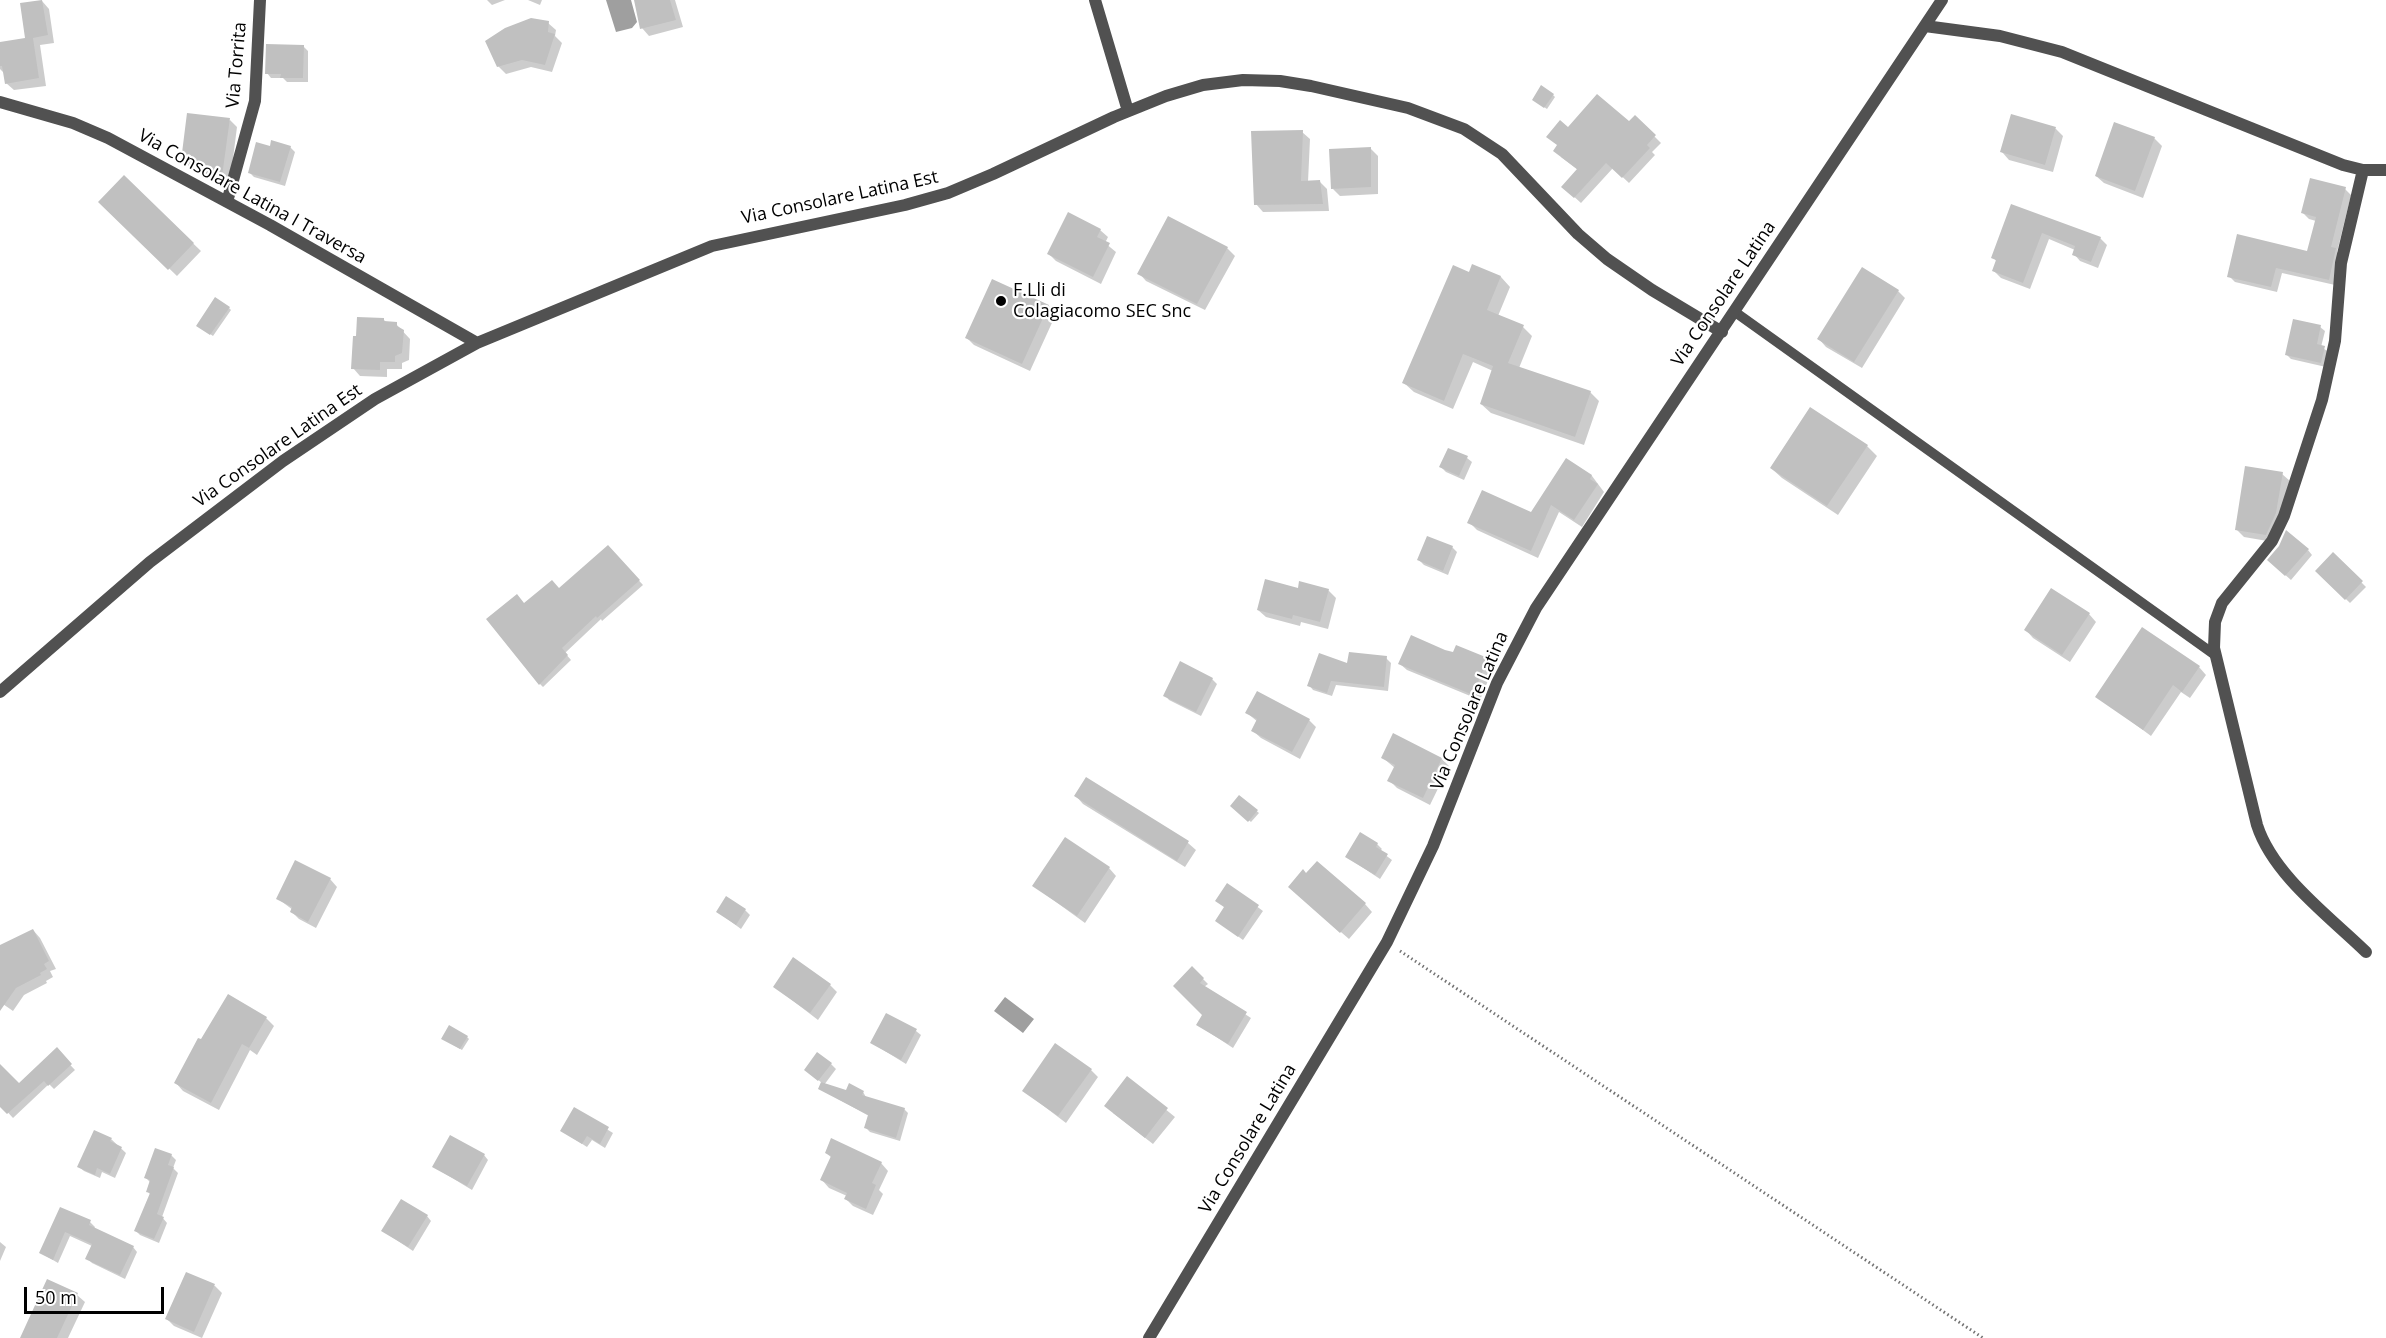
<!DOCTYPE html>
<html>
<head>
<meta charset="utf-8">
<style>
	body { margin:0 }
	#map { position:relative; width:2386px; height:1338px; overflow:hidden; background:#fff; font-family:"Open Sans",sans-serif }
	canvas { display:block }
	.scale { position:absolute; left:24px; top:1287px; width:140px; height:27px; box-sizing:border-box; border:3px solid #000; border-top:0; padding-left:8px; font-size:18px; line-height:21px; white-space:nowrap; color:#000; -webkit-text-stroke:4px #fff; paint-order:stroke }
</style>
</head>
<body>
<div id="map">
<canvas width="2386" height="1338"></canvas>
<div class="scale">50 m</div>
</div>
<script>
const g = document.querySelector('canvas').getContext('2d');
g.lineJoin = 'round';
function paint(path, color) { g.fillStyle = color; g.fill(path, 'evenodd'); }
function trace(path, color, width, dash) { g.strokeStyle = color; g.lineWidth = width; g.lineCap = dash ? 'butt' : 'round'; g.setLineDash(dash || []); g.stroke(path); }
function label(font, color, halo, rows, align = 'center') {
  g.font = font + ' "Open Sans",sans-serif'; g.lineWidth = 4.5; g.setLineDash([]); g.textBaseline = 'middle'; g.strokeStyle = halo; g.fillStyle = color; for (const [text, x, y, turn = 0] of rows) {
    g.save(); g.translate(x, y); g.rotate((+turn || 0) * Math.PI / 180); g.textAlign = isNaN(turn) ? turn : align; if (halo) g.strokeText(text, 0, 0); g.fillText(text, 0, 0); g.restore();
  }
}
paint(new Path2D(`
	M606,0H631L637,22L632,28L616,32Z
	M1005,997L1034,1019L1023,1033L994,1011Z`), '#9f9f9f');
paint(new Path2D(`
	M487,0H505L492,5Z
	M528,0H542L540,5Z
	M635,0H675L683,27L649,36L642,28Z
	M42,1L49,9L54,43L40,45L46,86L14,90L6,83L5,74L0,69V43L26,39Z
	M548,23L556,30L555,36L562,43L552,72L531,67L506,74L498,66Z
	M303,46L308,51V82H287L283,78H271L267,73Z
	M1553,95L1555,97L1547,109L1535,101Z
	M2012,116L2056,129L2063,136L2053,172L2009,160L2002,152Z
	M1635,117L1661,143L1652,152L1655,155L1629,183L1613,168L1581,203L1570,193L1578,170L1561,157L1569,129L1629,123Z
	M230,120L237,127L229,190L191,168L183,161Z
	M1302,132L1310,139L1308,182L1319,181L1327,189L1329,211L1263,212L1256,204Z
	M2154,138L2162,146L2143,198L2104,183L2096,176Z
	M290,147L295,152L285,186L254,177L249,172L271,148Z
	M1370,148L1378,156V194L1340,196L1333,189Z
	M124,177L201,251L177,276L100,202Z
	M2345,189L2351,195L2337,252L2341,256L2335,285L2282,273L2277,292L2235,282L2229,276L2308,253L2316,221L2309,219L2303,213Z
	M2012,206L2100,238L2107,245L2098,268L2080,261L2074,254L2075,250L2049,239L2030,289L2001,278L1994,271L1997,262L1993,257Z
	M1100,230L1108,237L1105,243L1116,252L1101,284L1056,261L1049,254Z
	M1227,248L1235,256L1205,310L1146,281L1139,273Z
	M1473,266L1501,277L1510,287L1498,316L1523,327L1532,336L1519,368L1590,392L1599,401L1584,445L1491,413L1481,404L1493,371L1473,362L1453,409L1414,392L1404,383Z
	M992,281L1049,306L1056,314L1030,371L974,345L967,338Z
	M1898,291L1905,298L1862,368L1826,347L1819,339Z
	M229,308L231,310L213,336L200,327Z
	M383,319L387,323L396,324L410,339L409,360L402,363V369H387V377L360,376L353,368Z
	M2320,327L2325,331L2321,347L2329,352L2326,367L2291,359L2286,354Z
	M1867,446L1877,456L1838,515L1782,478L1771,468Z
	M1467,458L1472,462L1464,480L1446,472L1441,467Z
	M1567,460L1592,476L1604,492L1582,527L1559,512L1538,558L1477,530L1469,522L1532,514Z
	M2282,474L2290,481L2273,542L2244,537L2236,529Z
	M608,547L643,585L602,621L601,619L565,653L571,660L543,687L540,684L525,605L560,590Z
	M1452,547L1457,552L1448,575L1424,565L1419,560Z
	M2308,550L2312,555L2291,580L2274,565Z
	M2333,554L2366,587L2350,603L2317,571Z
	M1299,589L1328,590L1336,598L1328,629L1301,622L1300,626L1266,617L1258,610Z
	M2089,614L2096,622L2070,662L2033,638L2026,630Z
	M1456,647L1487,660L1494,666L1480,700L1407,670L1400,664L1453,654Z
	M1386,658L1391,663L1388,691L1336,685L1332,696L1313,690L1309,685L1349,665Z
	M2199,667L2206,675L2190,698L2181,692L2151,736L2097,696Z
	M1212,679L1217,684L1201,716L1169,700L1165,695Z
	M1247,713L1309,720L1316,727L1300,759L1261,738L1253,731L1258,722Z
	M1394,735L1442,759L1449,766L1430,805L1397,788L1389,780L1395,768L1383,758Z
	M1086,779L1188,843L1196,850L1185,867L1083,804L1076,796Z
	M1240,797L1259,813L1251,822L1232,806Z
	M1377,844L1382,849L1380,851L1392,860L1380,879L1347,857Z
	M1109,868L1116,876L1085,923L1034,886Z
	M1307,875L1365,904L1372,912L1349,939L1297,894Z
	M330,879L337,887L316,928L299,919L292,912L293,910L277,898Z
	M1228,885L1263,911L1243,940L1217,921L1226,908L1217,901Z
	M745,910L750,915L741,929L718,912Z
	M33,930L40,938L56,969L50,971L53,977L46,981L47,983L24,995L13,1011L0,1002V947Z
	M1192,968L1208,984L1204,987L1251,1018L1233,1048L1198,1025L1204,1015Z
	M830,985L837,992L818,1020L775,987Z
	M266,1018L274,1026L257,1055L250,1050L219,1110L183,1091L176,1083Z
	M916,1031L921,1035L906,1064L872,1043Z
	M467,1037L469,1039L462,1050L445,1040Z
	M56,1050L75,1070L54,1089L49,1084L13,1118L0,1104V1076L19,1085Z
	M831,1064L836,1069L824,1085L846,1091L863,1092L866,1097L904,1109L908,1113L900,1141L870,1132L866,1128L869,1116L820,1089L822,1083L811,1074Z
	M1091,1070L1098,1077L1066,1123L1024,1091Z
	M1127,1078L1175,1117L1153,1144L1113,1113Z
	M574,1109L613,1133L605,1148L592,1140L587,1147L562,1131Z
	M111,1139L126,1153L115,1178L102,1172L100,1178L84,1171L79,1167Z
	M826,1153L881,1163L888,1171L879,1190L883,1194L873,1215L853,1206L846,1199L847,1196L829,1188L822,1180L832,1158Z
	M171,1155L176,1160L173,1168L178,1173L162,1217L167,1223L159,1243L140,1235L136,1231L151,1195L148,1192L151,1183L146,1178Z
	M484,1155L488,1160L472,1190L434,1167Z
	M60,1209L90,1222L95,1227L94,1229L133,1247L137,1252L125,1279L92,1263L87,1258L92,1246L70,1236L58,1263L41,1253Z
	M427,1216L431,1221L413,1251L383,1231Z
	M0,1242L6,1247L0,1261Z
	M186,1274L215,1286L222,1293L202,1338L174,1326L167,1319Z
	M48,1281L77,1295L85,1302L68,1338H21Z`), '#0003');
paint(new Path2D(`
	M42,0L48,35L33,38L39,78L5,84L2,66H0V42L25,38L20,3Z
	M634,0H670L676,20L640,29Z
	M531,18L549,21L548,32L555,34L545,65L522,60L497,67L485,41L505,28Z
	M266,44L304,45L303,78H280L281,74H265Z
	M1541,85L1554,94L1544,108L1532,100Z
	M1597,94L1629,121L1635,115L1656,135L1647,145L1650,148L1622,178L1606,163L1574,198L1561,187L1577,169L1553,151L1557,145L1546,137L1560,120L1568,127Z
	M187,113L230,118L221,184L181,161Z
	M2011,114L2056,127L2045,165L2000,152Z
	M2114,122L2155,137L2135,191L2095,176Z
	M1303,130L1301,181L1320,180L1323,204L1254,205L1251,131Z
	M271,140L291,146L280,182L248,173L256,142L270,146Z
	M1371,147V187L1331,189L1329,149Z
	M124,175L194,243L168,270L98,202Z
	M2310,178L2346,187L2331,247L2336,248L2329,280L2276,268L2271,287L2227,277L2237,234L2307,251L2316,217L2301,213Z
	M2011,204L2101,237L2091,262L2072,255L2075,246L2042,233L2023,283L1992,271L1996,260L1991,258Z
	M1068,212L1101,229L1097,237L1110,243L1093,277L1047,254Z
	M1168,216L1228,247L1197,304L1137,274Z
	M1472,264L1501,276L1487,310L1524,325L1508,363L1591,391L1575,437L1480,404L1493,366L1463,354L1444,401L1402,383L1453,265L1469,272Z
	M1862,267L1899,290L1854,362L1817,339Z
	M992,279L1049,305L1022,364L965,338Z
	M215,297L230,307L210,335L196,326Z
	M357,317L384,318V321L397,322V326L404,330L402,353L395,356V362H380V370L351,369L353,336H356Z
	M2293,319L2321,325L2317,344L2325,346L2321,363L2285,355Z
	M1810,407L1868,445L1827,506L1770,468Z
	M1448,448L1468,456L1459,476L1439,467Z
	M1566,458L1592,475L1590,479L1598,484L1574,520L1551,505L1531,551L1467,523L1482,490L1531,512Z
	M2245,466L2283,472L2276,513L2266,535L2235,530Z
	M2286,530L2309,549L2285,576L2267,560L2279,546Z
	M1427,536L1453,546L1443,571L1417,560Z
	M608,545L640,580L597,618L596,616L562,648L568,655L539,685L486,619L517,594L524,603L552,580L559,588Z
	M2333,552L2363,581L2345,600L2315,571Z
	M1265,579L1298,588L1299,581L1329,589L1320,622L1293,615L1292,619L1257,610Z
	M2051,588L2090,613L2062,655L2024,630Z
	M2142,627L2200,666L2182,692L2173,685L2143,730L2095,697Z
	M1411,635L1445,650L1453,652L1456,645L1488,658L1473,695L1398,664Z
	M1349,652L1387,656L1384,687L1331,681L1327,693L1307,686L1319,653L1347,663Z
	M1180,661L1213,678L1196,712L1163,696Z
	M1257,691L1310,719L1292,752L1251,731L1257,719L1245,713Z
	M1393,733L1442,758L1423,798L1387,781L1395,765L1381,758Z
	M1086,777L1189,841L1177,861L1074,796Z
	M1239,795L1258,810L1248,822L1230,806Z
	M1360,832L1378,843L1376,847L1388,854L1375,875L1345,857Z
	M1065,837L1110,867L1077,916L1032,886Z
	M295,860L331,878L308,922L290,912L292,907L276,899Z
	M1317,861L1366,903L1340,933L1288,887L1303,869L1306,873Z
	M1227,883L1259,905L1238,937L1215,921L1224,907L1215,901Z
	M726,896L746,909L736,925L716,912Z
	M33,929L49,961L44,964L47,969L40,973L41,975L16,988L0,1011V945Z
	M793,957L831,984L810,1013L773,987Z
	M1192,966L1204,978L1200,983L1247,1012L1228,1044L1196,1025L1202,1015L1173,986Z
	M228,994L267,1017L249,1048L242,1044L211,1103L174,1083L198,1038L201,1039Z
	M886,1013L917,1029L901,1060L870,1043Z
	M449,1025L468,1036L460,1049L441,1039Z
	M1055,1043L1092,1069L1058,1116L1022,1091Z
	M57,1047L72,1064L48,1086L44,1081L7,1114L0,1107V1064L19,1083Z
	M817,1052L832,1063L818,1081L804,1070Z
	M1127,1076L1168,1108L1145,1138L1104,1106Z
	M821,1082L846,1090L849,1083L864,1091L862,1095L905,1108L896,1138L864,1128L868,1115L818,1089Z
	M574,1107L609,1127L600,1144L587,1136L582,1144L560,1131Z
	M94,1130L112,1138L110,1141L122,1147L110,1174L97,1168L95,1175L77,1167Z
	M450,1135L485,1154L467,1186L432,1167Z
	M831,1138L882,1162L872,1183L876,1185L866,1209L844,1199L847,1193L820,1180L831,1156L825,1153Z
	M155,1148L172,1154L168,1165L174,1167L157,1214L164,1217L154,1239L134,1231L150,1193L146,1192L150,1180L144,1178Z
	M401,1199L428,1215L408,1247L381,1231Z
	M60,1207L91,1220L89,1225L134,1246L120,1275L85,1259L92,1244L65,1232L53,1260L39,1253Z
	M186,1272L215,1284L194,1332L165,1319Z
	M47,1279L78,1293L57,1338H20Z`), '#c0c0c0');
trace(new Path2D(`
	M1400,951L1983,1338`), '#737373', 3, [1.5, 3]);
trace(new Path2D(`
	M1735,312L2215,655`), '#515151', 10);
trace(new Path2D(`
	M1095,0L1128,111
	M1925,26L2000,36L2062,52L2343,165L2363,170H2386
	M0,102L73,123L108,138L270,225L477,343
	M2363,170L2341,263L2335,341L2322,400L2284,516L2272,541L2222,603L2215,622L2214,648L2257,825C2273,875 2329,916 2366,952
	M227,202L255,101L260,0
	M0,692L150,562L283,461L375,399L477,343L712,246L905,205L948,193L993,174L1114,117L1166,96L1203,85L1243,80L1280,81L1311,86L1408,108L1464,129L1502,154L1578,234L1607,259L1652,290L1722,332
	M1149,1338L1387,942L1433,846L1497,683L1536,608L1942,0`), '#515151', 12);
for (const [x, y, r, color] of [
	[1001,301,6,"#000"]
]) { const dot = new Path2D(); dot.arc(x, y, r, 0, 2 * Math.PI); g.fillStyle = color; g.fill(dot); trace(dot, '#fff', 2); }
label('18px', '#000', '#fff', [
	["Via Torrita",237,65,-85],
	["Via Consolare Latina I Traversa",252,197,29],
	["Via Consolare Latina Est",840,198,-12],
	["Via Consolare Latina",1724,294,-56],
	["Via Consolare Latina Est",278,446,-35],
	["Via Consolare Latina",1470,711,-67],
	["Via Consolare Latina",1248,1139,-59]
]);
label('18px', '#000', '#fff', [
	["F.Lli di",1013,291],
	["Colagiacomo SEC Snc",1013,312]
], 'left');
</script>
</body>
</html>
